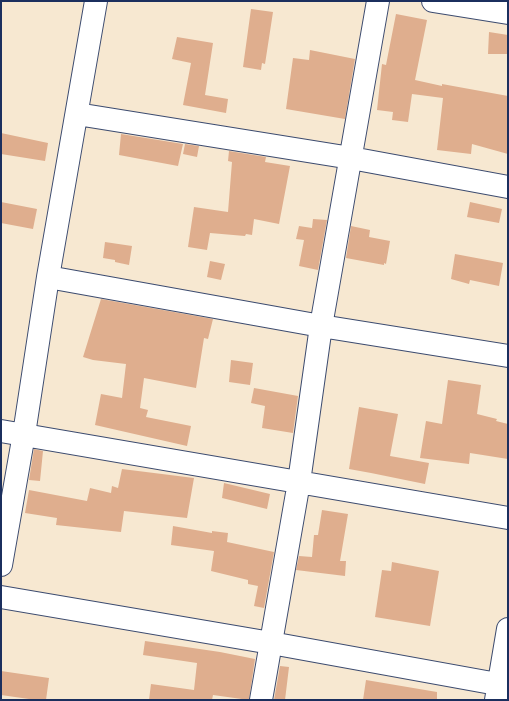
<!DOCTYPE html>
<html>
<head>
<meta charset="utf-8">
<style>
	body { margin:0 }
	#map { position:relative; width:509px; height:701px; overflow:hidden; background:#f7e8d1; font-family:"Sorts Mill Goudy",serif }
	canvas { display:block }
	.frame { position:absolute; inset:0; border:2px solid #1b2f5e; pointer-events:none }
</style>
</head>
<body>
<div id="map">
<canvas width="509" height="701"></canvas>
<div class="frame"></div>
</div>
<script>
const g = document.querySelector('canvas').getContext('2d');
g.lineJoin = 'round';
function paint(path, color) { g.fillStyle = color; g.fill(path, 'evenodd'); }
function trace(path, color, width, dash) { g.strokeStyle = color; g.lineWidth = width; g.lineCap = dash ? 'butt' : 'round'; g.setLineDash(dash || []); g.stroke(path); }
paint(new Path2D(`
	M251,9L273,12L265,64L262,63L261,70L243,67Z
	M396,14L427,20L415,80L442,86V84L508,96V154L472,144L471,154L437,150L443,98L412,94L408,122L392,120L393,112L377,110L382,64L386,65Z
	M489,32L508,35V54H488Z
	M177,37L213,43L205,95L228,99L226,113L183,105L191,63L172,59Z
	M310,50L355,59L345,119L286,109L293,58L309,60Z
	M1,133L48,143L45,161L1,154Z
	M121,134L183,144L178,166L119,155Z
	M185,144L199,146L197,157L183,154Z
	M229,151L266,157L265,162L290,166L279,224L254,219L252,235L246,234L245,236L210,233L207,250L188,247L194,207L228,212L232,162L228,161Z
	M1,202L37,209L33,229L1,223Z
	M470,202L502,209L499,223L467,217Z
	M313,219L327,220L318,270L299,266L304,240L296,239L299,226L312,228Z
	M351,226L370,230L369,237L390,241L386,264L384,263V265L346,258Z
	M105,242L132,246L129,265L115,262V260L103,258Z
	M455,254L503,263L499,286L470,280L469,284L451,279Z
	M210,261L225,264L221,280L207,277Z
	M101,299L213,319L208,339L204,338L196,388L144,378L140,408L148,410L146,417L191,426L187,446L95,425L101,394L122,398L126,364L93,360L83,357Z
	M231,360L253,363L250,385L229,382Z
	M448,380L481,385L477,414L497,419L496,421L508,424V459L470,453L469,464L420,458L426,421L442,424Z
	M254,388L298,396L293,433L262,428L265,406L251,403Z
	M359,407L398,414L390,456L429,463L425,484L371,473L349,469Z
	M34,449L43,451L40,481L29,480Z
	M122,469L194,478L187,518L124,511L121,532L56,525L57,518L25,513L29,490L87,501L90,488L111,493L112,486L118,488Z
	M224,483L270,494L267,509L222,498Z
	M322,510L348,514L340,561H346L345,576L296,570L299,556L312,557L314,535H318Z
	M173,526L212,533V531L228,533L227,542L274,552L264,608L254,606L258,586L248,584V580L211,571L214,551L171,545Z
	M392,562L439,571L430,626L375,617L382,570L391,571Z
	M145,641L220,652L255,659L249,700L213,695L212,700H149L151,684L194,690L197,663L143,655Z
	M280,666L289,667L285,700H274Z
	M1,671L49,678L46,700H36L1,695Z
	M366,680L437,692V700H363Z`), '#dfae8e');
const minor = new Path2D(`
	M433,1L508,13
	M77,114L351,158L508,187
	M48,277L321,326L508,356
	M1,431L508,518
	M1,565L24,434L48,277L96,1
	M1,597L271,643L508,686
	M261,700L299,482L321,326L378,1
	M496,700L508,629`);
trace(minor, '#3c4b6f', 24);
trace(minor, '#fff', 22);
</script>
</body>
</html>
